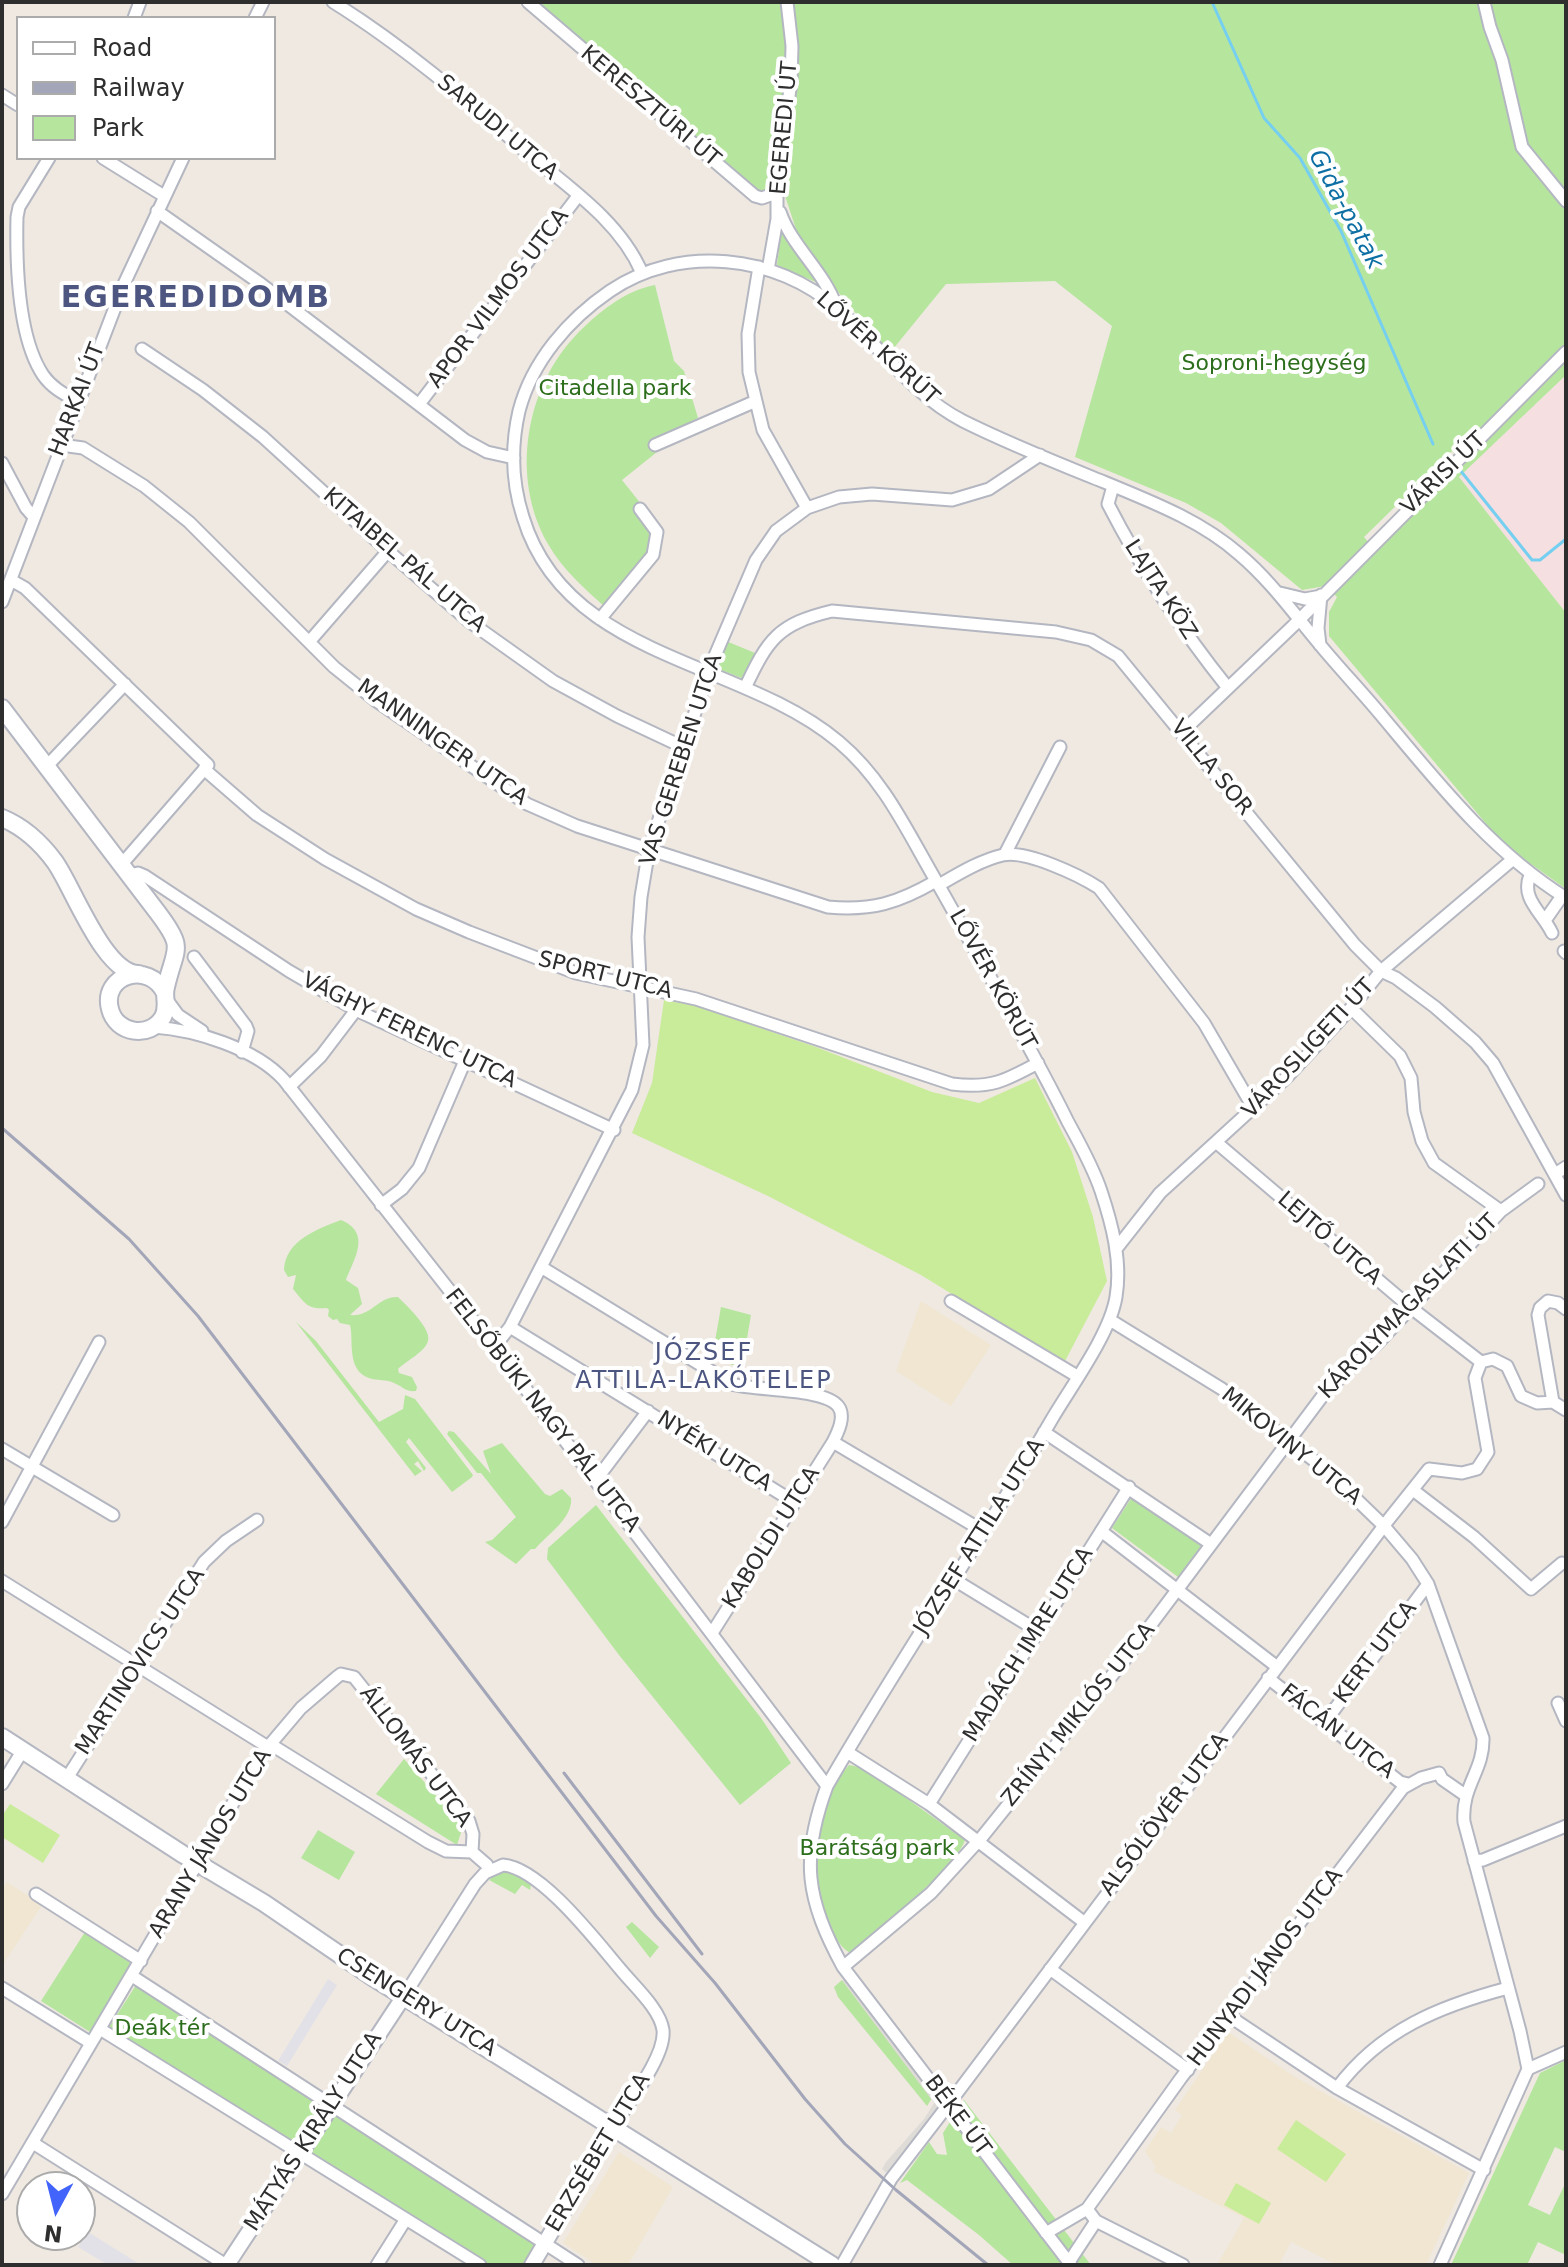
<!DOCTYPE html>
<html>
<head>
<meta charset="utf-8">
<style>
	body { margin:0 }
	#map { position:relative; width:1568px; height:2267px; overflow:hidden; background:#efe9e1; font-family:"DejaVu Sans",sans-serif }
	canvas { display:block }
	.frame { position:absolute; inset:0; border:4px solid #2e2e2e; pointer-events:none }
	.legend { position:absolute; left:16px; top:16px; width:260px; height:144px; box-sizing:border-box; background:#fff; border:2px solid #ababab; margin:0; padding:10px 14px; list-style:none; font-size:24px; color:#2e2e2e }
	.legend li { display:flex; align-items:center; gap:16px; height:40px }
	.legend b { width:40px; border:2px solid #ababab }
	.north { position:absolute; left:16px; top:2171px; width:80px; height:80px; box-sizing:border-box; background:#fff; border:2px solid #ababab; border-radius:50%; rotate:187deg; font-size:22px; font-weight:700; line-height:32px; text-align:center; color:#2e2e2e }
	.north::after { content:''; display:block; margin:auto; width:28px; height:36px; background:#4264fb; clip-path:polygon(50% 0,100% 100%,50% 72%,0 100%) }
</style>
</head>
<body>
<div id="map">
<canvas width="1568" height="2267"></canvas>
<div class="frame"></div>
<ul class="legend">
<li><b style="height:10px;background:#fff"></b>Road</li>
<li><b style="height:10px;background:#a3a6b8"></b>Railway</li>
<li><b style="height:22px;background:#b6e59e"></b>Park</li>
</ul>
<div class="north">N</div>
</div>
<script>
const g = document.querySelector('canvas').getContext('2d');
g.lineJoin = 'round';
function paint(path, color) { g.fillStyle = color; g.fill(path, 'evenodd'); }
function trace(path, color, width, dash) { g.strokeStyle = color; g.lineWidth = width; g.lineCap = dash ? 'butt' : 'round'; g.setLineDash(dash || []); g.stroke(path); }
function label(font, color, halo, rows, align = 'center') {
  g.font = font + ' "DejaVu Sans",sans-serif'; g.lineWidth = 8; g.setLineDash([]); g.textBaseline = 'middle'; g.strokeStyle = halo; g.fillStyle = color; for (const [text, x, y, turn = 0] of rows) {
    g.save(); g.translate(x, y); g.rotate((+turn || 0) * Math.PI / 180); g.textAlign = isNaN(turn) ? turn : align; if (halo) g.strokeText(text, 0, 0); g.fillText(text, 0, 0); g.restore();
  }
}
paint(new Path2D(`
	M328,1979L337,1985L287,2066L278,2061Z
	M80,2227L141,2265H108L78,2247L83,2239L76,2235H80Z`), '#e3e1e8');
paint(new Path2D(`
	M921,1301L991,1345L951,1406L896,1371Z
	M7,1882L42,1905L2,1966V1890Z
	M1228,2032L1295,2077L1469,2173L1426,2265H1337L1291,2242L1279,2265H1217L1244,2218L1153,2171L1156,2167L1145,2151L1161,2127L1171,2133L1182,2115L1175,2110Z
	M619,2152L673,2187L628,2265H597L563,2243Z`), '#f0e6d1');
paint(new Path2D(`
	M1566,375V613L1459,477Z`), '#f5dfe0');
paint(new Path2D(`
	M539,2H1566V375L1459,477L1566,613V889L1503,844L1329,636V612L1337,597L1326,586L1302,590L1221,523L1186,503L1075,457L1112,326L1055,281L946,284L889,354L789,232L796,229L783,190L757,195ZM1452,451L1458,457L1370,544L1364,537Z
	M782,225L820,284L777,265Z
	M655,285L674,361L684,371L698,418L653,441L657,452L622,480L649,514L642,521L653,535L652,556L606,608C584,588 563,570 548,544C510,478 525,387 578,333C599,312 624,291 655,285Z
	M726,641L755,653L744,679L716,668Z
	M341,1220C372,1233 354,1259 346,1280L358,1288L362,1304L350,1315C372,1317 378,1296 398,1297C406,1305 432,1329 428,1341C425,1352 406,1361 398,1369L399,1373L412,1377L417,1387L416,1391C405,1392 404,1387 394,1383C387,1379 377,1381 369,1378C346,1370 354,1340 350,1325L340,1323L337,1319L333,1320L328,1316L329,1310L327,1308C307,1310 305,1303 293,1289L296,1275L288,1277L284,1270C285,1241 317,1229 341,1220Z
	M721,1307L751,1315L742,1368L712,1358Z
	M296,1322L316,1341L379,1422L403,1409L405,1395L415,1399L473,1475L472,1477L452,1492L409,1438L406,1442L426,1468L424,1471L418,1461L414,1464L422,1471L415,1476Z
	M449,1431L454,1432L491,1474L483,1451L502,1443L545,1494L550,1496L562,1489L571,1498C573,1518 548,1534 535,1549H531L516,1564L485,1542L492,1540L516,1517L481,1473H477L447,1434Z
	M1132,1497L1201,1546L1178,1577L1112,1528Z
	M596,1505L761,1718L791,1763L740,1805L619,1655L547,1559L548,1548Z
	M404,1759L463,1826L457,1845L376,1794Z
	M849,1765L864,1768L965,1840C956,1868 876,1931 850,1953C838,1946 832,1931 827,1917C809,1869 813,1804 849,1765Z
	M318,1830L355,1852L339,1880L301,1858Z
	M504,1871L517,1873L531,1884L530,1890L522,1885L515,1894L489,1880L495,1874Z
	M632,1922L659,1947L650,1958L626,1927Z
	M85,1932L133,1960L90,2032L41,2001Z
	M842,1980L932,2098L927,2106L838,1997L834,1987Z
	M138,1982L326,2104L299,2146L109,2027Z
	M1566,2060V2152L1555,2147L1528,2205L1550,2215L1566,2182V2255L1538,2242L1527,2265H1451L1540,2073Z
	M964,2100L1091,2265H1013L979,2235L907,2180L900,2183L929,2142L937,2154L947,2155L943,2133Z
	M334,2112L537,2241L524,2265H483L307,2152Z`), '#b6e59e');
paint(new Path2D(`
	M664,1000L696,1006L816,1047L932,1092L979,1103L1035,1078L1072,1152L1093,1217L1107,1281L1064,1363L921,1275L768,1196L632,1133L652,1083Z
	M10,1804L60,1835L43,1863L2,1837V1816Z
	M1296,2120L1346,2154L1326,2182L1277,2149Z
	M1236,2183L1271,2203L1259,2224L1224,2205Z`), '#c9ec9a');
paint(new Path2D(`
	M842,1980H846L938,2100V2110L888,2174L882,2169L886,2162L924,2119L934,2103Z`), '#dfdcd8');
trace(new Path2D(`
	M1212,2L1264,118L1300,158L1341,231L1433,444
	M1460,470L1532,560H1540L1566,539`), '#75cff0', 3);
const minor = new Path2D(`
	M333,2C402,45 464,98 525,151C567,186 620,221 642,273
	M528,2L755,196L762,198L776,193
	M1484,2L1490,27L1502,60L1522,147L1566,201
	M134,18L140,2
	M255,18L263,2
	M2,95L18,105
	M49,158L19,207L17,217C16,262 17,336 43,375C52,388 64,394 77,401
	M103,158L164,196
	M157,211L261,284L465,440L487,452L514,458
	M780,212C792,247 824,271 836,306
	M759,267L748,334L749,372L763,430L807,508
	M768,270L777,219V173L791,83L792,46L787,2
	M142,349L203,390L263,437L388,551L470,622L553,681L617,716L683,747
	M420,403L578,196
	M61,445L83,448L144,486L189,522L334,667L375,700L527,804L577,826L828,907C872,911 898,903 936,881
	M655,445L756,401
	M2,463L26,508L33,516
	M1113,486L1108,504C1141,568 1183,632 1228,688
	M11,580L25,588L208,765L121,865
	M1280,593L1305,599L1321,596
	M2,602L124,284L183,158
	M600,619L653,555L657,532L640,509
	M309,642L388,551
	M1320,645L1318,628L1321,595
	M745,688C768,639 778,624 832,611L1056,632L1091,640L1118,656L1355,945L1381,971L1396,978L1435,1007L1475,1042L1493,1063L1566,1195
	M1182,732L1293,626L1566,352
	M46,767L125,684
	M204,769L257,815L325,859L416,909L469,932L576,973L696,999L952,1084C990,1089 1005,1081 1038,1063
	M1005,854L1060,747
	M129,875L138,873L145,876L289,971L356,1010L614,1130
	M1530,875C1520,899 1543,913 1552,933
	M939,885C958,874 981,860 1003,855C1026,850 1079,875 1099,888L1204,1023L1254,1109
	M1546,919L1562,896
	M1564,951L1566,953
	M194,957L246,1026L248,1031L242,1052
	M167,1000L178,1015L202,1031
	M1351,1008L1400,1056L1411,1078L1414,1112L1422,1141L1434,1163L1501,1211
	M154,1027C195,1030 255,1048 284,1080L494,1347L827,1786
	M289,1087L321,1056L356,1010
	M1217,1143L1410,1307L1481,1362
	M1555,1174L1566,1167
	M381,1205L402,1189L419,1168L465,1061
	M1116,1249L1160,1193L1288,1076L1351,1008L1381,971L1512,860
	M541,1267L732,1384C755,1391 824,1388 838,1406C846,1416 838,1432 833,1442L983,1531
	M951,1301L1077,1376
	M1110,1320L1222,1389L1325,1469L1384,1526L1412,1559L1428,1584L1483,1738C1484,1771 1461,1786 1464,1822L1520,2031L1528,2069L1440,2265
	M510,1327L794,1502
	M494,1347L510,1327L632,1090L643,1045L638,937L641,897L649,849L711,665L756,560L776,531L807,508L839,497L872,494L952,500L989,489L1040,455
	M1553,1402L1566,1410
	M1044,1432L1211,1544
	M2,1449L113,1515
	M596,1480L648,1411
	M1413,1490L1474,1537L1531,1589L1562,1563
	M2,1522L99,1342
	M1101,1531L1276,1666
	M953,1579L1038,1631
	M2,1581L268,1747
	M712,1633L833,1442
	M1268,1678L1400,1782L1408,1784
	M1558,1703L1566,1721
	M1325,1722L1428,1584
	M270,1744L428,1842L446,1851L472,1852L487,1865
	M847,1752L929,1804L1085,1923
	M67,1778L204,1562L226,1541L257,1520
	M2,1784L23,1750
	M929,1804L1129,1487
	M1474,1861L1483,1860L1566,1826
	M36,1894L141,1961
	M843,1967L931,1893L982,1837L1126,1658L1327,1390L1379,1342L1501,1211L1538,1184
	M1050,1969L1188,2070
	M132,1976L578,2265
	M2,1988L91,2043
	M404,1996L475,1884L485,1873L503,1865C541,1868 597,1942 621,1970C634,1986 660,2009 663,2030C666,2057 627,2104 613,2127
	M1229,2016L1337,2088L1484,2170
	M100,2029L480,2265
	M1528,2069L1566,2052
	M1337,2088C1380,2030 1440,2006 1508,1988
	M33,2143L226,2265
	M2,2194L262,1754L301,1708L337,1677L341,1674L354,1677L469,1821L473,1834L472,1852
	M1087,2209L1181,2078L1403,1788L1421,1778L1439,1773L1442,1779L1465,1795
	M1046,2233L1087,2209L1096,2221L1183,2265
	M1069,2262L1096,2221
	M377,2265L406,2219
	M842,2265L891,2179L945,2109L1389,1519L1429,1469L1462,1473L1477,1469L1488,1452L1475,1378L1481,1362L1493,1359L1507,1366L1521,1396L1537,1403L1553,1402L1538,1315L1540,1308L1548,1301L1558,1303L1566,1309
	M1071,2265L843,1967C806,1899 800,1859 827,1786C899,1661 980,1543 1052,1419C1072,1385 1110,1334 1116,1297C1122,1261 1112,1224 1101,1191C1093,1167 1080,1144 1068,1122C1043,1071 1015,1022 988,973C970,942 953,910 935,879C906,829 884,780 839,742C741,659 566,660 523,517C512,483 511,446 519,411C532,361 569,319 610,291C679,244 776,254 838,309C880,346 912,395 963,421C1009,444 1057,463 1104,482C1152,502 1200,520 1239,554C1271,581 1294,614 1321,646C1340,669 1362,692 1381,715C1437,782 1492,852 1566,898`);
const tertiary = new Path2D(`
	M227,2265L404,1996
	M532,2265L613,2127`);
const secondary = new Path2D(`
	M2,708L158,913C186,950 175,947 166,987C163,997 169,1006 163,1017C150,1039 116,1034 110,1009C101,975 149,960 165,993
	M2,818C24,827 41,843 55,862C73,887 104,974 139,974
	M2,1737L184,1855L264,1903L371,1976L832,2265`);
trace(minor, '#b4b7c1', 15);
trace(tertiary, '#b4b7c1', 18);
trace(secondary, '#b4b7c1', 20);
trace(minor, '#fff', 11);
trace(tertiary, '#fff', 14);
trace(secondary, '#fff', 16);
trace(new Path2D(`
	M2,1128L129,1239L198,1316L656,1916L715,1983L805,2099L845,2144L896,2190L988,2265
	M564,1773L702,1954`), '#a3a6b8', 3);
label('22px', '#2e2e2e', '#fff', [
	["KERESZTÚRI ÚT",650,107,40],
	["SARUDI UTCA",497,128,40],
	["EGEREDI ÚT",785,128,-85],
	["APOR VILMOS UTCA",499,299,-53],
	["LŐVÉR KÖRÚT",877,349,42],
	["HARKAI ÚT",78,400,-69],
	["VÁRISI ÚT",1444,474,-44],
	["KITAIBEL PÁL UTCA",404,561,41],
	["LAJTA KÖZ",1160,590,57],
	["MANNINGER UTCA",442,743,35],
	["VAS GEREBEN UTCA",682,760,-72],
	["VILLA SOR",1211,768,51],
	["SPORT UTCA",605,976,14],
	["LŐVÉR KÖRÚT",992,980,61],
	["VÁGHY FERENC UTCA",409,1031,26],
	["VÁROSLIGETI ÚT",1309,1049,-47],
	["LEJTŐ UTCA",1329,1239,41],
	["KÁROLYMAGASLATI ÚT",1409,1307,-46],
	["FELSŐBÜKI NAGY PÁL UTCA",542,1411,52],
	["MIKOVINY UTCA",1291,1447,39],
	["NYÉKI UTCA",714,1452,32],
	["JÓZSEF ATTILA UTCA",980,1537,-58],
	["KABOLDI UTCA",772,1538,-58],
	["MADÁCH IMRE UTCA",1029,1645,-58],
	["KERT UTCA",1376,1653,-53],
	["MARTINOVICS UTCA",141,1662,-57],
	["ZRÍNYI MIKLÓS UTCA",1079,1715,-51],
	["FÁCÁN UTCA",1337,1732,38],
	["ÁLLOMÁS UTCA",415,1757,53],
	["ALSÓLÖVÉR UTCA",1165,1815,-53],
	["ARANY JÁNOS UTCA",211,1844,-59],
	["HUNYADI JÁNOS UTCA",1266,1968,-53],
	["CSENGERY UTCA",416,2003,32],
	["BÉKE ÚT",957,2116,53],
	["MÁTYÁS KIRÁLY UTCA",314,2132,-57],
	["ERZSÉBET UTCA",599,2153,-59]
]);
label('22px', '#2c6e1b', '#fff', [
	["Soproni-hegység",1274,364],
	["Citadella park",615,389],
	["Barátság park",877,1849],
	["Deák tér",162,2029]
]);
label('italic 24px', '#0d6fa3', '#fff', [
	["Gida-patak",1345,210,62]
]);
g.letterSpacing = '2px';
label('24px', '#4d5680', '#fff', [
	["JÓZSEF",704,1354],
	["ATTILA-LAKÓTELEP",704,1382]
]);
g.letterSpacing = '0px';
g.letterSpacing = '2px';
label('bold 30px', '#4d5680', '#fff', [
	["EGEREDIDOMB",196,299]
]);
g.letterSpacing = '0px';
</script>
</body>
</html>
